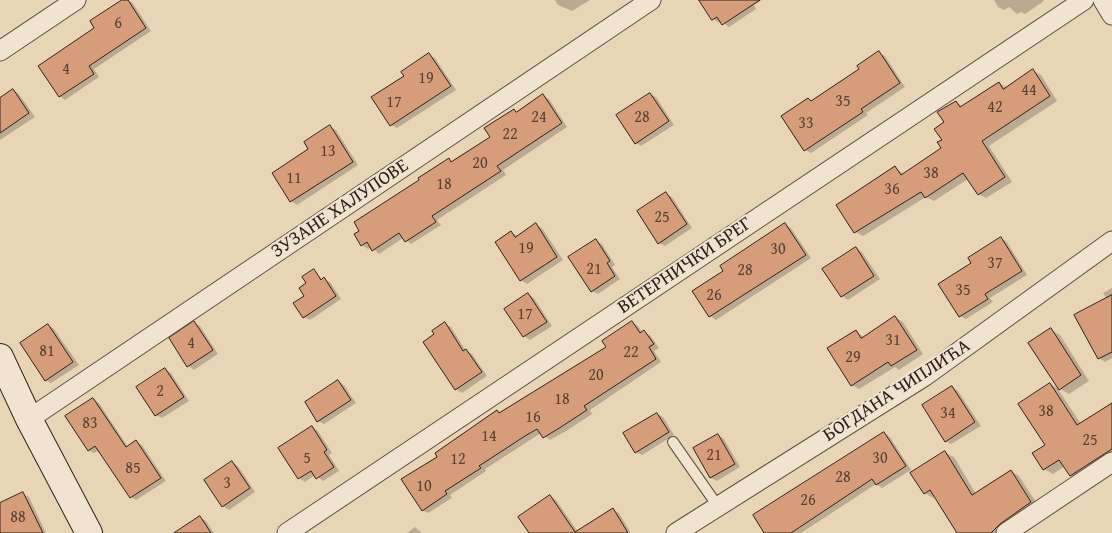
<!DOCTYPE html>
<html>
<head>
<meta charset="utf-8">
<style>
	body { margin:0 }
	canvas { display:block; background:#e8d5b6 }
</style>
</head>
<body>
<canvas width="1112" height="533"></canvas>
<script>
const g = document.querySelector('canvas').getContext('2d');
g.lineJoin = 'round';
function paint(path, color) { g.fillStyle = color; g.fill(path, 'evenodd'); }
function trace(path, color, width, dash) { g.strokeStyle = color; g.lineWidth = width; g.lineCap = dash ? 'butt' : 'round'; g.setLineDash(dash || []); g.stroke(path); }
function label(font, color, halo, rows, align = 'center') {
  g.font = font + ' "Gentium Book Plus",serif'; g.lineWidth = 4.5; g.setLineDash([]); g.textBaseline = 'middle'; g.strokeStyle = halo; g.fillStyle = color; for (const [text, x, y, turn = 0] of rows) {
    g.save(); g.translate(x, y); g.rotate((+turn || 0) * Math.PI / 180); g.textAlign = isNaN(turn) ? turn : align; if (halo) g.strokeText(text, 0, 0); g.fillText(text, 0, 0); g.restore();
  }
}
paint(new Path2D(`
	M124,0L132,2L151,31L94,69L99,77L65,100L59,96L96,29Z
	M555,0H590L572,11L558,5Z
	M707,0H762L754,5L756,9L729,27L721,21L719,23L713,19Z
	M994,0H1043L1044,1L1025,14L1021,12L1017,14L1009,7L1004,10L998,7Z
	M879,53L885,56L905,87L866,113L868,115L811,153L805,150L809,99L812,101L860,70Z
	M429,55L435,58L456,90L397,128L391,125L405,76Z
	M1033,71L1041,75L1057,101L989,146L1012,182L986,198L978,194L968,179L934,201L926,197L863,236L855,232L895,168L904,174L943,149L946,123L956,102L963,107L999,83L1007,88Z
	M13,90L19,94L35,117L0,140V99Z
	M650,94L656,97L674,125L641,146L636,143Z
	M543,96L549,99L567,127L503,170L506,175L437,220L441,225L411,244L403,238L379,254L371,247L368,249L362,245L356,235L449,160L453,162L492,138L514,110L517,112Z
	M330,127L336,130L358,165L297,205L291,201L274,174L310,150Z
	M666,194L672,197L692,228L665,246L659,243Z
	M785,224L791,228L811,258L716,320L710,316L694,292L725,271Z
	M536,225L542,228L563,260L527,284L521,280L512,233L518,236Z
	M1001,238L1007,242L1027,275L990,298L993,302L966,319L960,316L973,264Z
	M596,241L602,244L615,265L612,267L620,279L598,294L592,291Z
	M856,248L862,252L880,279L848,300L842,296L824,269Z
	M314,271L323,280L330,282L341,299L310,320L304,317L308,283Z
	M1112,288V358L1105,362L1099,358L1107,299L1103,293Z
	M528,294L534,298L552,326L530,340L524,336Z
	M895,317L903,322L923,354L899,370L895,367L859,389L852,385L856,332L864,337Z
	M632,322L638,326L643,333L650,335L659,348L654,351L661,362L590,410L592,414L568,430L550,440L541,433L485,469L486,471L450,495L452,498L428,513L422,510L439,457L497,411L501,413L608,348Z
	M194,323L200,326L218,354L194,370L188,366Z
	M445,324L451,327L466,351L472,354L487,376L462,393L456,389L436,335Z
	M48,325L54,329L79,365L51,383L45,380Z
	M1051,330L1060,335L1089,381L1069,394L1060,389Z
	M165,369L171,373L189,401L162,418L156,415Z
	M338,381L344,385L356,403L324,424L318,421Z
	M1050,384L1058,389L1081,424L1112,408V459L1079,480L1070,475L1065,466L1053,474L1044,469L1034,453L1046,446Z
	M952,387L958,391L981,426L951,444L945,441Z
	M93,399L99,403L128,447L136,442L142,445L166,481L136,500L131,497L100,450L94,453L88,450Z
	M657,414L663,417L674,435L642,455L636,452Z
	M312,427L318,431L332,453L329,455L339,471L323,481L315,475L305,482L299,478Z
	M884,433L890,437L911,470L882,488L876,484L801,533H766Z
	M718,435L724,439L740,467L717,481L711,478L695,449Z
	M945,453L954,457L976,494L1011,471L1019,476L1039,507L1003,533H959L935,497L933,498L925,493Z
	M232,462L238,466L255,492L229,510L223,506Z
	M23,494L29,497L46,533H0V505Z
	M550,496L556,500L578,532L613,510L619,513L631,533H531Z
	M200,517L206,521L214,533H176Z
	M415,527L422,533H407Z`), '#0003');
const building = new Path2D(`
	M122,0H128L146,28L89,66L94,74L59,97L38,66L94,28L90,21Z
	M699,0H760L722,25L717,17L712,20Z
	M879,51L900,83L861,109L863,112L804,151L781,116L808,98L811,101L859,69L857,66Z
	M429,53L451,86L390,126L371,97L404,76L401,72Z
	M1033,69L1050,96L982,141L1005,177L978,195L963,173L925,198L921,192L854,233L836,205L895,166L901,175L941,148L937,142L942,140L934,129L944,122L937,112L956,101L960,107L999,82L1003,89Z
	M13,89L29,113L0,133V98Z
	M650,93L669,121L635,144L616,115Z
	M543,94L562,123L497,166L501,171L432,216L436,222L405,242L399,233L372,251L367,242L361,246L354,234L359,231L354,222L419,180L418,178L449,158L451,162L490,137L484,128L514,109L516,112Z
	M330,125L353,162L290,202L272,173L308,149L304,142Z
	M666,192L687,224L658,244L637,211Z
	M536,223L557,257L520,281L495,242L511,231L515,237Z
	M785,223L806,255L709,317L692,291L723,271L720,266Z
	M1001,237L1022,271L985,294L988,299L959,317L938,284L971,263L968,258Z
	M596,239L610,261L607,263L615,276L591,292L568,257Z
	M856,247L874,276L841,297L822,269Z
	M314,269L321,280L324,277L336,296L303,318L293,303L304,296L299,288L306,283L302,277Z
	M528,293L547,322L523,337L504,309Z
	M1112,295V352L1098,359L1074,315Z
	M895,316L917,350L891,366L888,362L851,386L827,348L856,330L861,338Z
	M194,321L213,350L187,367L169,338Z
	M632,321L640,333L644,330L654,344L649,347L656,359L584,406L587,410L561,427L543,438L537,429L525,436L479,466L481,468L445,491L447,494L422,511L401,479L437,457L435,453L497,410L499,413L606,347L602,341Z
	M445,322L463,351L466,349L482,372L455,390L423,342L434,334L432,331Z
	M48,324L73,362L45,381L20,343Z
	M1051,328L1081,375L1059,390L1028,343Z
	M165,368L184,397L155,416L136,387Z
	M338,380L351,400L317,422L305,402Z
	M1050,383L1077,425L1112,403V449L1070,476L1059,460L1043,470L1032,453L1045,445L1018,404Z
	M952,386L975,422L945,442L922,405Z
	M93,398L126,447L136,440L161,478L130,498L95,446L88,451L65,416Z
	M657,413L669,432L635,453L623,433Z
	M312,426L327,450L324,452L334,467L316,479L311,471L298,479L278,448Z
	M884,432L906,466L876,485L872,479L791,533H764L753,515Z
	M718,434L735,464L710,478L693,448Z
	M945,451L972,495L1011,470L1031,502L1000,524L991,533H957L930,490L924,494L910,473Z
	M232,461L250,488L222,507L204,480Z
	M23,492L43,533H0V503Z
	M550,495L575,532L613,508L628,533H529L518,517Z
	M200,516L211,533H174Z`);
paint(building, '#d79d7b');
trace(building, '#2f211a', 1);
const lane = new Path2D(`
	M673,442L717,505`);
const street = new Path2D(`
	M1103,0L1112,15
	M0,51L76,0
	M29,419L651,0
	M287,533L1084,0
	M676,533L925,376L1112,241
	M1006,533L1112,462`);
const secondary = new Path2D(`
	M0,357L29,419L89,533`);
trace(lane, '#5d4e41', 12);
trace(street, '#5d4e41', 21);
trace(secondary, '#2f211a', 28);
trace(lane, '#f0e4d0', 10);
trace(street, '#f0e4d0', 19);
trace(secondary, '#f0e4d0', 26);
label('16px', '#594032', null, [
	["6",118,24],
	["4",66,70],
	["19",426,79],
	["44",1029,91],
	["35",843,102],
	["17",394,103],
	["42",995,108],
	["24",539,118],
	["28",642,118],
	["33",806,124],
	["22",510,135],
	["13",328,152],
	["20",480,164],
	["38",931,174],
	["11",294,179],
	["18",444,185],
	["36",892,190],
	["25",662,218],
	["19",526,249],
	["30",778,250],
	["37",995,264],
	["21",594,270],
	["28",745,271],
	["35",963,291],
	["26",714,296],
	["17",525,315],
	["31",893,341],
	["4",191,344],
	["81",47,352],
	["22",631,353],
	["29",853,358],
	["20",596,376],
	["2",160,392],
	["18",562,400],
	["38",1046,412],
	["34",948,414],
	["16",533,418],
	["83",90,424],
	["14",489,437],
	["25",1090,441],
	["21",714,456],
	["5",307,459],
	["30",880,459],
	["12",458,460],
	["85",133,469],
	["28",843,478],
	["3",227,484],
	["10",424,487],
	["26",808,501],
	["88",18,518]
]);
label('19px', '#2f211a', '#f0e4d0', [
	["ЗУЗАНЕ ХАЛУПОВЕ",340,209,-34],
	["ВЕТЕРНИЧКИ БРЕГ",685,266,-34],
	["БОГДАНА ЧИПЛИЋА",897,391,-33]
]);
</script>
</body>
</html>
